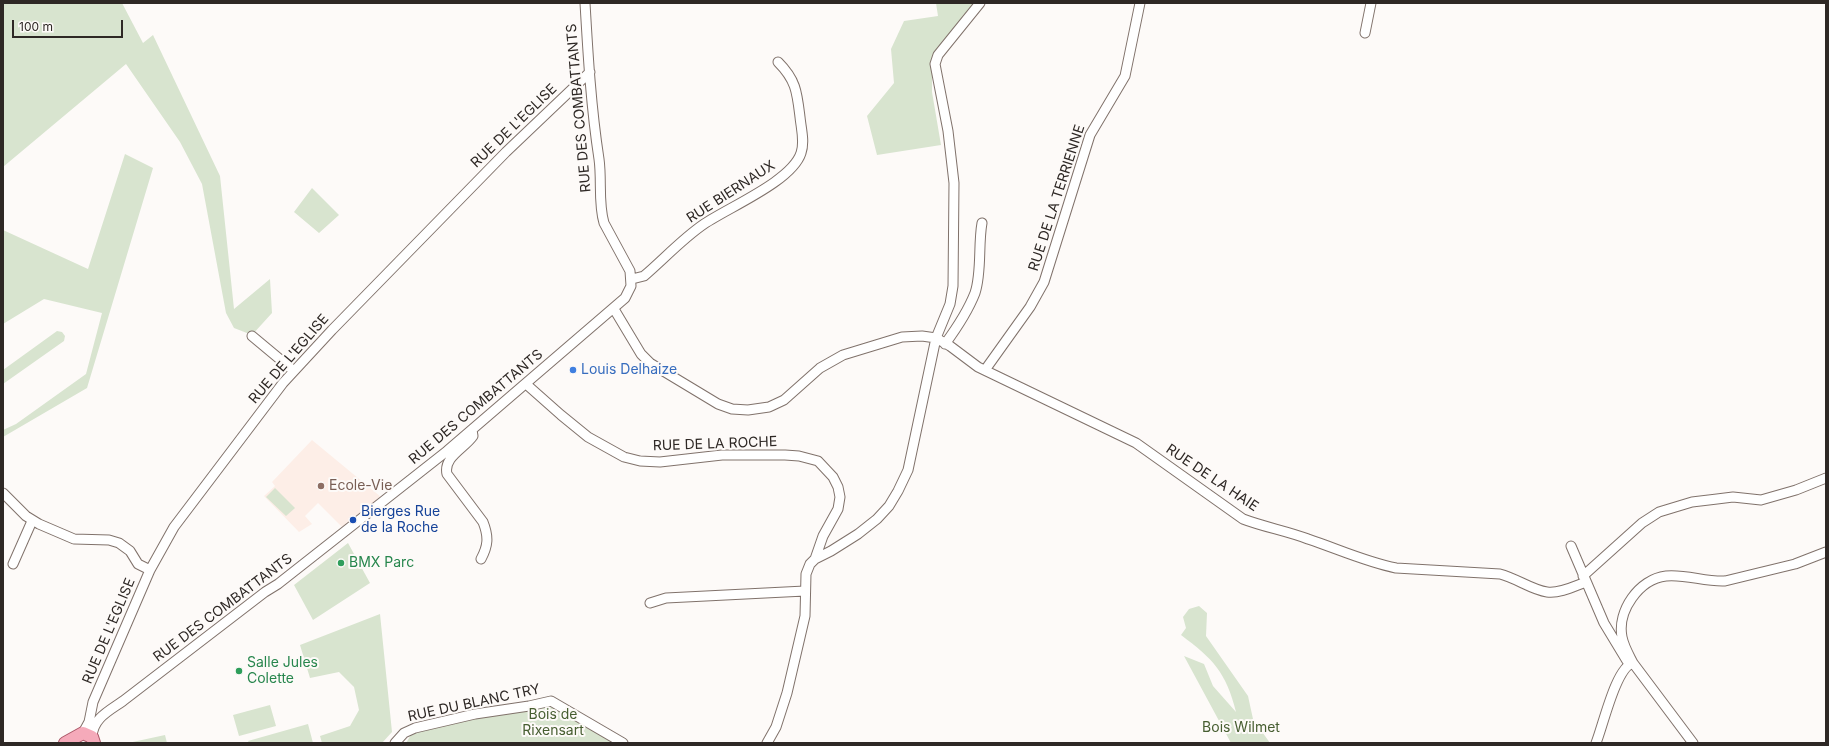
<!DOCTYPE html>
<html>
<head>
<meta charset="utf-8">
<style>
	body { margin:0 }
	#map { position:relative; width:1829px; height:746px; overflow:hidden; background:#fdfaf8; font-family:Inter,sans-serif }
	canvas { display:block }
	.frame { position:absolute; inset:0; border:4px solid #2e2825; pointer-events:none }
	.scale { position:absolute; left:12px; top:20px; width:111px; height:18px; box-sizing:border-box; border:2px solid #2e2825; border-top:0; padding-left:5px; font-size:12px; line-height:14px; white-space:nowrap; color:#2e2825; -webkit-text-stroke:3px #fdfaf8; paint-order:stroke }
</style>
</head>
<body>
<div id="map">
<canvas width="1829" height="746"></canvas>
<div class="frame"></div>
<div class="scale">100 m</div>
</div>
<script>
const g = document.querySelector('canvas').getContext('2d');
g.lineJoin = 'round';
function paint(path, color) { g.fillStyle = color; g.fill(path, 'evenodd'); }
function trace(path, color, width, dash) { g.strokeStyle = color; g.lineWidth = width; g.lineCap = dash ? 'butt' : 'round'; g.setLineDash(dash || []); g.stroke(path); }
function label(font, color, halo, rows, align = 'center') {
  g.font = font + ' Inter,sans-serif'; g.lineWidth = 4; g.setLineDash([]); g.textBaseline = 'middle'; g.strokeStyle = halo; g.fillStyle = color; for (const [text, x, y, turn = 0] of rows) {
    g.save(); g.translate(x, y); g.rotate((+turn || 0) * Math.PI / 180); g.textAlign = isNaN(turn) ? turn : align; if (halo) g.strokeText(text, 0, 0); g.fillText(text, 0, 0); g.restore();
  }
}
paint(new Path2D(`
	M312,440L381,497L342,527L318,503L305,516L312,524L299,532L264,496L275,486L272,482Z`), '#fdeee7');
paint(new Path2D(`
	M3,3H122L143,43L153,35L220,176L234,309L270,279L272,313L252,335L234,328L226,313L202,184L180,142L126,64L3,167Z
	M936,3H979L932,65V92L941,145L877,155L867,116L894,83L891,49L904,21L938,16Z
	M125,154L153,168L87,388L3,437V430L16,424L86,374L102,313L44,299L3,324V230L88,269Z
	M312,188L339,215L319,233L294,212Z
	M57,331L62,332L65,336L64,341L3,384V370Z
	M275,488L295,508L286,516L266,497Z
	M348,543L370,583L313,620L294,585Z
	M1199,606L1207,613L1206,636L1248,696L1253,719L1270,743H1231L1184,656L1204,664L1213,686L1236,712C1226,672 1213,659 1181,635L1186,628L1183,617L1189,609Z
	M380,614L392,732L382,743H322L320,736L350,726L359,710L354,687L339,672L310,678L300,645Z
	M559,702L617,743H406L414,730Z
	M270,705L276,726L239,736L233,715Z
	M308,724L313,743H249L248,741Z
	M165,735L167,743H128Z`), '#d8e4cf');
const minor = new Path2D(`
	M1365,33L1371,3
	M632,279L644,276C664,259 682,239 704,224C729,207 792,181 801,153C805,142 801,128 800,117C797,92 796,80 778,62
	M614,309L641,354L650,363L718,404L732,409L748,410L769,407L784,400L820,368L843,355L902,337L922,336L936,338L950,346L978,367L1136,443L1243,519C1264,527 1287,531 1308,539C1338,549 1366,562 1396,568L1500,574C1516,578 1532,590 1547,592C1559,594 1575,586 1586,582
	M252,336L294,371
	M945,344C956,329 968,311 975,293C982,272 978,245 982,223
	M985,370L1030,307L1044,282L1090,135L1125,76L1140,3
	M526,384L561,415L588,437L624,457L640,461L660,462L722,455H785L799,456L818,461L833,477L838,487L840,497L838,509L823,536L815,559
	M472,430L473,436C465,448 443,457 447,474L483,522C489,537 488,546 481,559
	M3,493L26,516L39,524L74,539L109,540L119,543L130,551L138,564L150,570
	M1571,546L1604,623L1627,661
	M13,564L32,521
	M1583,576L1642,523L1659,512L1692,502L1717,499L1733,497L1761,500L1796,490L1826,478
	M650,603L666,598L805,591
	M83,733L89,722L93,702L150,570L174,527L283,383L332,330L506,152L590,72
	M92,737C93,718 109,711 123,701L265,592L278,584L447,451L625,298L631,286L630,271L604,223C598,203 602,180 599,159C591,107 588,55 585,3
	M395,743L404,733L415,728L475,714L529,706L551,701L623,743
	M767,743L776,727L787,693L805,616L806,574L810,564L815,559L831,551L858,534L877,519L889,506L898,491L908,470L936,338L950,304L953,286L954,183L948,131L935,64L938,55L980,3
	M1596,743C1603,726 1616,667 1633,663
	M1693,743L1633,663C1629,655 1624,647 1622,637C1617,611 1639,579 1666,576C1686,574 1705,582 1725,581L1795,564L1826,552`);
const major = new Path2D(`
	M65,743L83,733L92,737L94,743`);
trace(minor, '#80726b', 11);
trace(major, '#ab5868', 14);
trace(minor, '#fff', 9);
trace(major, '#f5aaba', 12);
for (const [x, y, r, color] of [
	[573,370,4,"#3f7fe0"],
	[321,486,4,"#8d6e63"],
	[353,520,4,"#1a4fb4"],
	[341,563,4,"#2e9e5b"],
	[239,671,4,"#2e9e5b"]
]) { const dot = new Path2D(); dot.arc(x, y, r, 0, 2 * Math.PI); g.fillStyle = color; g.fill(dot); trace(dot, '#fdfaf8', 1.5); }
label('14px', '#2e2825', '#fdfaf8', [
	["RUE DES COMBATTANTS",579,108,-95],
	["RUE DE L'EGLISE",514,126,-44],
	["RUE BIERNAUX",731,192,-33],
	["RUE DE LA TERRIENNE",1057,198,-72],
	["RUE DE L'EGLISE",289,359,-49],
	["RUE DES COMBATTANTS",476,407,-40],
	["RUE DE LA ROCHE",715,444,-2],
	["RUE DE LA HAIE",1212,478,34],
	["RUE DES COMBATTANTS",223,608,-37],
	["RUE DE L'EGLISE",109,631,-67],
	["RUE DU BLANC TRY",474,703,-12]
]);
label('14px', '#366cbe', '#fdfaf8', [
	["Louis Delhaize",581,370]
], 'left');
label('14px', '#785e54', '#fdfaf8', [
	["Ecole-Vie",329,486]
], 'left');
label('14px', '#164399', '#fdfaf8', [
	["Bierges Rue",361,512],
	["de la Roche",361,528]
], 'left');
label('14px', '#27864d', '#fdfaf8', [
	["BMX Parc",349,563],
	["Salle Jules",247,663],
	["Colette",247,679]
], 'left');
label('14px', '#475e31', '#fdfaf8', [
	["Bois de",553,715],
	["Rixensart",553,731],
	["Bois Wilmet",1241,728]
]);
</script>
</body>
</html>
